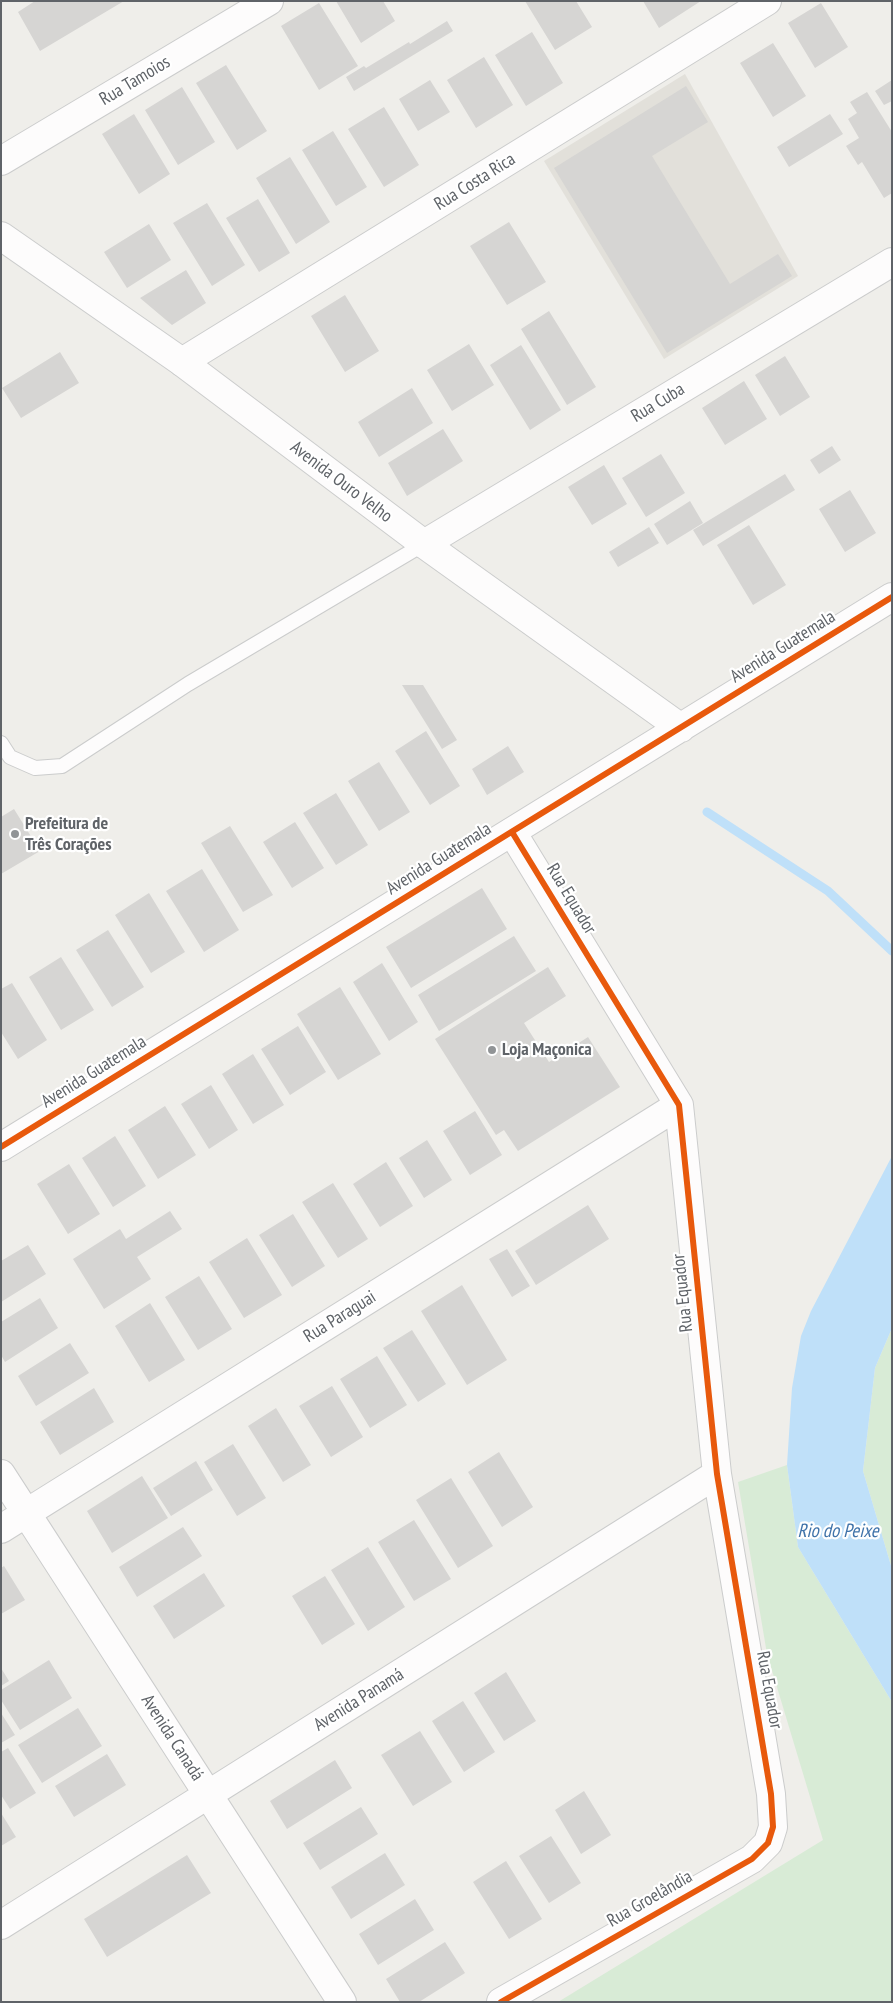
<!DOCTYPE html>
<html>
<head>
<meta charset="utf-8">
<style>
	body { margin:0 }
	#map { position:relative; width:893px; height:2003px; overflow:hidden; background:#efeeea; font-family:"PT Sans Narrow",sans-serif }
	canvas { display:block }
	.frame { position:absolute; inset:0; border:2px solid #5f6368; pointer-events:none }
</style>
</head>
<body>
<div id="map">
<canvas width="893" height="2003"></canvas>
<div class="frame"></div>
</div>
<script>
const g = document.querySelector('canvas').getContext('2d');
g.lineJoin = 'round';
function paint(path, color) { g.fillStyle = color; g.fill(path, 'evenodd'); }
function trace(path, color, width, dash) { g.strokeStyle = color; g.lineWidth = width; g.lineCap = dash ? 'butt' : 'round'; g.setLineDash(dash || []); g.stroke(path); }
function label(font, color, halo, rows, align = 'center') {
  g.font = font + ' "PT Sans Narrow",sans-serif'; g.lineWidth = 4.5; g.setLineDash([]); g.textBaseline = 'middle'; g.strokeStyle = halo; g.fillStyle = color; for (const [text, x, y, turn = 0] of rows) {
    g.save(); g.translate(x, y); g.rotate((+turn || 0) * Math.PI / 180); g.textAlign = isNaN(turn) ? turn : align; if (halo) g.strokeText(text, 0, 0); g.fillText(text, 0, 0); g.restore();
  }
}
paint(new Path2D(`
	M685,74L798,276L664,359L544,161Z`), '#e2e0da');
paint(new Path2D(`
	M892,1328V1569L863,1471L875,1368Z
	M787,1465L798,1547L892,1702V2002H558L823,1840L767,1654L738,1482Z`), '#d8ebd6');
paint(new Path2D(`
	M892,1156V1328L875,1368L863,1471L892,1569V1702L798,1547L787,1465L792,1388L801,1336L811,1311Z`), '#bfe0f9');
trace(new Path2D(`
	M707,812L828,891L892,951`), '#bfe0f9', 9);
paint(new Path2D(`
	M35,1H124L40,51L18,12Z
	M336,1H383L395,21L361,43Z
	M525,1H576L592,27L555,50Z
	M643,1H701L659,28Z
	M319,3L358,66L319,90L281,26Z
	M821,3L848,47L815,68L788,23Z
	M447,21L453,31L354,91L346,77L364,66L366,68L409,42L410,44Z
	M532,32L563,83L526,106L495,55Z
	M773,43L806,96L773,117L740,63Z
	M484,57L513,105L476,128L447,80Z
	M226,65L267,131L237,150L196,83Z
	M430,80L450,112L418,131L399,99Z
	M892,80V101L884,105L875,91Z
	M686,86L708,122L652,156L730,284L778,254L792,276L667,353L554,168Z
	M182,87L215,142L178,165L145,110Z
	M867,92L892,132V193L884,198L862,162L858,165L846,146L859,138L848,119L857,113L850,102Z
	M384,107L419,165L384,187L348,129Z
	M134,114L170,174L139,194L102,134Z
	M830,114L843,134L789,167L777,147Z
	M333,131L367,187L336,206L302,150Z
	M290,157L330,222L296,244L256,178Z
	M258,199L290,253L259,272L226,218Z
	M207,203L245,265L212,286L173,223Z
	M509,222L546,282L507,305L470,246Z
	M149,224L171,260L127,288L104,252Z
	M186,270L206,303L172,325L140,298Z
	M345,295L379,351L345,372L311,316Z
	M549,311L596,387L567,405L521,329Z
	M469,344L494,385L452,411L427,370Z
	M521,345L561,410L530,430L490,365Z
	M60,352L79,383L21,418L2,388Z
	M785,356L810,397L780,416L755,375Z
	M744,381L767,419L725,445L702,408Z
	M412,388L433,423L379,457L358,422Z
	M443,429L463,461L407,496L388,463Z
	M832,446L841,460L819,474L810,460Z
	M661,454L685,493L646,517L622,478Z
	M604,465L627,504L592,525L568,487Z
	M785,474L795,490L703,546L693,530Z
	M850,490L876,533L845,552L819,509Z
	M690,501L703,523L667,545L654,524Z
	M749,525L786,585L753,605L717,545Z
	M649,527L659,543L618,567L609,552Z
	M402,685H423L457,740L442,749Z
	M426,731L460,786L430,805L395,751Z
	M508,746L524,772L487,795L472,769Z
	M379,762L410,812L379,831L348,781Z
	M336,793L368,845L336,865L303,813Z
	M14,809L40,851L1,874V817Z
	M295,822L324,868L292,888L263,842Z
	M230,826L273,895L243,912L201,843Z
	M202,869L239,930L204,952L166,891Z
	M482,888L507,929L411,988L386,947Z
	M149,893L185,952L151,973L115,915Z
	M108,930L144,987L112,1007L76,950Z
	M514,936L536,971L439,1031L418,995Z
	M61,957L94,1010L61,1030L29,977Z
	M382,963L418,1022L389,1041L353,982Z
	M548,967L566,996L524,1023L549,1062L588,1037L620,1087L518,1151L504,1130L496,1135L435,1039Z
	M12,983L47,1040L18,1059L1,1032V989Z
	M340,987L381,1054L338,1080L297,1014Z
	M298,1026L326,1072L290,1095L261,1049Z
	M253,1054L284,1105L253,1124L222,1074Z
	M211,1085L238,1130L209,1149L181,1104Z
	M165,1106L196,1155L158,1179L128,1130Z
	M475,1111L502,1155L470,1175L443,1131Z
	M115,1136L146,1186L113,1207L82,1158Z
	M427,1140L452,1180L424,1198L399,1158Z
	M386,1162L413,1206L380,1227L353,1184Z
	M69,1164L100,1214L68,1234L37,1184Z
	M333,1183L368,1239L338,1258L302,1202Z
	M588,1205L609,1239L536,1285L515,1251Z
	M170,1211L182,1229L137,1257L151,1279L104,1309L73,1259L120,1229L126,1239Z
	M293,1214L325,1266L292,1287L259,1235Z
	M247,1238L282,1295L244,1318L209,1262Z
	M28,1245L46,1274L1,1302V1261Z
	M507,1249L530,1286L512,1297L489,1259Z
	M199,1276L232,1329L198,1350L165,1297Z
	M462,1285L507,1360L467,1385L421,1311Z
	M40,1298L58,1328L5,1362L1,1355V1322Z
	M150,1303L185,1360L149,1382L115,1326Z
	M412,1330L446,1384L418,1402L383,1348Z
	M70,1343L89,1373L36,1406L18,1376Z
	M377,1356L407,1405L370,1428L340,1379Z
	M332,1386L363,1437L331,1457L299,1406Z
	M94,1388L114,1422L60,1455L40,1422Z
	M276,1408L311,1465L283,1482L248,1426Z
	M233,1444L266,1498L237,1516L204,1462Z
	M499,1452L533,1507L502,1527L468,1472Z
	M196,1461L213,1490L171,1516L153,1488Z
	M142,1476L168,1518L112,1553L87,1511Z
	M451,1478L493,1546L458,1568L416,1500Z
	M414,1520L451,1579L414,1601L378,1542Z
	M183,1527L202,1556L137,1597L119,1567Z
	M368,1547L405,1607L368,1631L331,1570Z
	M4,1566L25,1600L1,1614V1568Z
	M204,1573L225,1606L174,1639L153,1606Z
	M325,1576L355,1624L322,1645L292,1596Z
	M49,1660L72,1698L20,1730L1,1700V1690Z
	M1,1668L9,1681L1,1686Z
	M506,1672L536,1721L504,1741L474,1693Z
	M463,1701L495,1752L464,1772L432,1721Z
	M78,1708L102,1746L42,1783L18,1745Z
	M1,1713L15,1735L1,1743Z
	M420,1731L452,1782L413,1806L381,1755Z
	M8,1748L36,1793L10,1809L1,1795V1752Z
	M107,1754L126,1785L74,1817L55,1786Z
	M335,1760L352,1788L287,1829L270,1801Z
	M584,1791L611,1835L581,1854L555,1810Z
	M361,1807L378,1834L320,1870L303,1843Z
	M1,1813L16,1837L1,1846Z
	M551,1836L581,1883L549,1903L519,1856Z
	M385,1853L405,1885L351,1919L331,1887Z
	M187,1855L211,1893L107,1957L84,1919Z
	M506,1861L542,1919L509,1939L473,1882Z
	M415,1899L434,1930L378,1965L359,1934Z
	M445,1942L465,1973L419,2002H400L386,1979Z`), '#d6d5d3');
const service = new Path2D(`
	M1,743L10,757L35,768L62,766L188,684L424,544`);
const minor = new Path2D(`
	M1,161L269,1
	M182,362L767,1
	M424,544L892,262
	M1,1474L342,2002
	M1,1529L679,1105
	M1,1925L717,1474
	M501,2002L752,1859L768,1843L773,1827L771,1794L717,1474L679,1105L512,832`);
const tertiary = new Path2D(`
	M1,236L182,362L424,544L681,728
	M1,1147L892,597`);
trace(service, '#cbcccc', 16);
trace(minor, '#cbcccc', 30);
trace(tertiary, '#cbcccc', 30);
trace(service, '#fdfcfc', 14);
trace(minor, '#fdfcfc', 28);
trace(tertiary, '#fdfcfc', 28);
trace(new Path2D(`
	M1,1147L892,597
	M501,2002L752,1859L768,1843L773,1827L771,1794L717,1474L679,1105L512,832`), '#e8590c', 6);
for (const [x, y, r, color] of [
	[15,834,5,"#919496"],
	[492,1050,5,"#919496"]
]) { const dot = new Path2D(); dot.arc(x, y, r, 0, 2 * Math.PI); g.fillStyle = color; g.fill(dot); trace(dot, '#fff', 2); }
label('18px', '#5f6368', '#fff', [
	["Rua Tamoios",135,81,-31],
	["Rua Costa Rica",475,182,-32],
	["Rua Cuba",658,403,-31],
	["Avenida Ouro Velho",341,482,37],
	["Avenida Guatemala",783,647,-32],
	["Avenida Guatemala",439,859,-32],
	["Rua Equador",571,899,59],
	["Avenida Guatemala",94,1072,-32],
	["Rua Equador",683,1293,-96],
	["Rua Paraguai",340,1317,-32],
	["Rua Equador",769,1690,80],
	["Avenida Panamá",359,1700,-32],
	["Avenida Canadá",172,1738,57],
	["Rua Groelândia",650,1899,-30]
]);
label('bold 18px', '#5f6368', '#fff', [
	["Prefeitura de",25,824],
	["Três Corações",25,845],
	["Loja Maçonica",502,1050]
], 'left');
label('italic 19px', '#4174aa', '#fff', [
	["Rio do Peixe",838,1532]
]);
</script>
</body>
</html>
